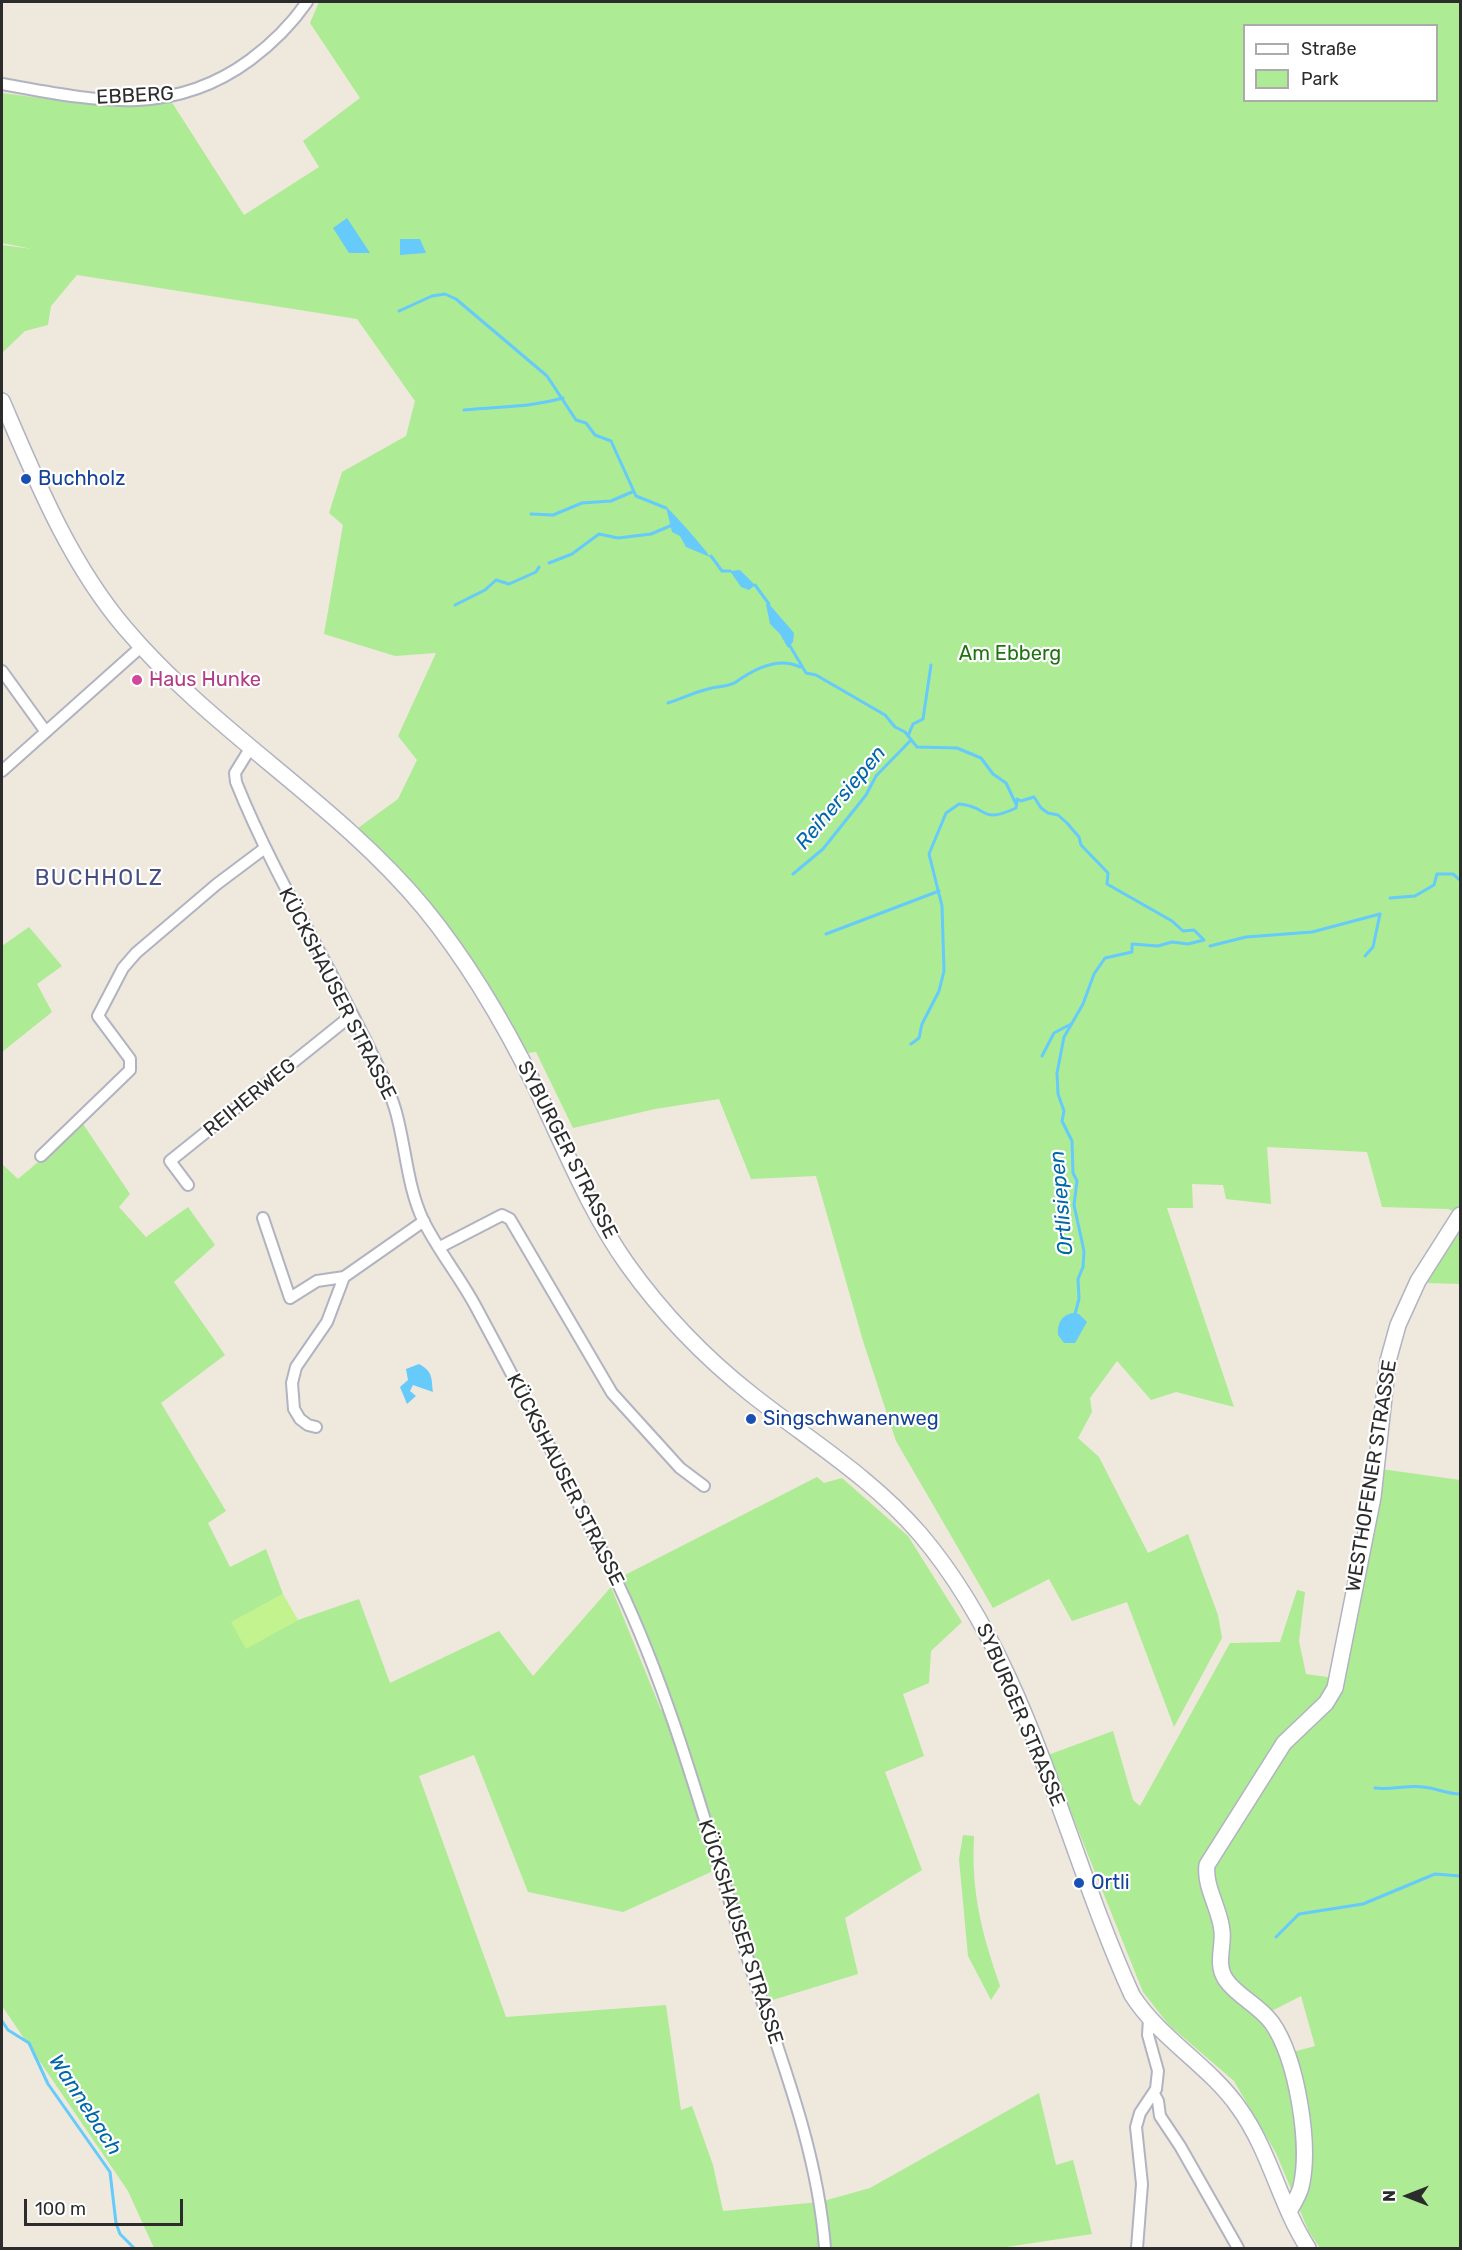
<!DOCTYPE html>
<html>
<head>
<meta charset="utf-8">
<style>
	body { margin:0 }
	#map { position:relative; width:1462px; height:2250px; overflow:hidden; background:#efe8dd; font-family:Rubik,sans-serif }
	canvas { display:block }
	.frame { position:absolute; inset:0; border:3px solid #2c2c2c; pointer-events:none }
	.legend { position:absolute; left:1243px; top:24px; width:195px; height:78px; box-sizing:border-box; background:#fff; border:2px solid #ababab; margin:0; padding:8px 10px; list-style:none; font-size:18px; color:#2c2c2c }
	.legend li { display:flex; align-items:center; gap:12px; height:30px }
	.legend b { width:30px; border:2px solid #ababab }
	.north { position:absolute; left:1378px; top:2166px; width:60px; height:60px; -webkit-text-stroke:4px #fff; paint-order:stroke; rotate:270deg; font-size:16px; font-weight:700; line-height:24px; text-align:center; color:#2c2c2c }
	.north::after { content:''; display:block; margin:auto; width:21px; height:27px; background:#2c2c2c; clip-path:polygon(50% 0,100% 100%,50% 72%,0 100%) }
	.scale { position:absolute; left:24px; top:2199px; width:159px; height:27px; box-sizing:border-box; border:3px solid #2c2c2c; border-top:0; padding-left:8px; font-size:18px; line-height:21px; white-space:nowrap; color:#2c2c2c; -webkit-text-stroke:4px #fff; paint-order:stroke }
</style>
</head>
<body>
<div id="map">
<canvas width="1462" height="2250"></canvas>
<div class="frame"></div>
<ul class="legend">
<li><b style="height:8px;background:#fff"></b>Straße</li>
<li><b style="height:16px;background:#adeb94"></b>Park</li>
</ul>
<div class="north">N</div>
<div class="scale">100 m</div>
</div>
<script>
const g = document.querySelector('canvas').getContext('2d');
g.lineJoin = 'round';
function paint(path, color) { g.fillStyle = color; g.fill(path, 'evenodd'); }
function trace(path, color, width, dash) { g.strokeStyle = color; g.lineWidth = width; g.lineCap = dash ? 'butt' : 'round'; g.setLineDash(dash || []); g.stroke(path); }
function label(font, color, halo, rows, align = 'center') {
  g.font = font + ' Rubik,sans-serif'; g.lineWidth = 4.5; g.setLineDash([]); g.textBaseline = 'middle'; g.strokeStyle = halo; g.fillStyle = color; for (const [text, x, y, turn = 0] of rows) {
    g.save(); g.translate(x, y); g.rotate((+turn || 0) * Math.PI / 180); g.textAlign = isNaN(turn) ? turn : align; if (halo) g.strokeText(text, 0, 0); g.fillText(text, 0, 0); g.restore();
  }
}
paint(new Path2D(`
	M319,2H1460V1214L1448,1209L1382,1207L1367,1152L1267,1147L1271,1204L1226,1199L1223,1185L1192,1184L1193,1208H1167L1234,1407L1176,1392L1151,1400L1117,1361L1090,1398L1092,1412L1078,1438L1099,1457L1148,1553L1188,1534L1218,1615L1222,1638L1174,1727L1127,1602L1072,1621L1049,1579L993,1608L896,1441L863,1341L816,1176L751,1179L719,1099L655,1109L573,1128L536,1052L528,1053L485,978L443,922L358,828L398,799L417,760L398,736L436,653L395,656L324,634L343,525L329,513L342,472L406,436L415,401L357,319L77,275L51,306L48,325L25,331L2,353V245L32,249L2,243V93L86,104L171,101L244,215L319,167L303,141L360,98L310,23ZM1244,26H1436V100H1244Z
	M29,927L62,966L37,984L52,1012L2,1052V946Z
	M83,1124L130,1194L119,1207L146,1237L188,1207L215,1245L174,1282L225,1355L161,1403L226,1511L208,1523L230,1567L266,1549L283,1594L232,1622L246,1648L298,1620L359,1599L390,1683L499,1631L533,1676L611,1587L661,1710L671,1707L619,1578L817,1477L824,1483L842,1478L908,1536L962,1622L931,1651L929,1683L903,1694L924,1756L885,1772L922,1870L845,1918L858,1974L766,2002L711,1855V1872L623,1912L528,1892L474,1755L419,1776L506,2017L666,2005L681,2110L692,2106L713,2165L723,2211L820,2202L870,2188L1039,2093L1056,2165L1073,2160L1092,2234L1000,2248H154L128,2191L2,2006V1164L18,1179Z
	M1460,1215V1284L1427,1283Z
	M1381,1469L1460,1480V2248H1320L1309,2232L1276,2153L1234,2081L1169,2025L1143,1992L1048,1755L1113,1731L1133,1800L1140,1806L1230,1643L1280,1642L1297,1590L1305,1592L1299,1641L1306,1674L1341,1679ZM1301,1996L1315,2046L1282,2055L1258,2018Z
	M963,1835L974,1836C971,1894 982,1933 1000,1986L991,2000L968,1956L959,1859Z`), '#adeb94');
paint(new Path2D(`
	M283,1594L298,1620L246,1649L231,1622Z`), '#c3f38f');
paint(new Path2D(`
	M347,218L370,253H349L333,228Z
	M400,239H420L426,253L400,255Z
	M666,507C670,509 709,553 710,557L686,547L680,536L672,532Z
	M740,570L755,585L749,590L741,587L730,571Z
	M766,604H769L794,633L793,642L788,648L780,634L770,624Z
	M1073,1313L1079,1314L1087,1322L1075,1343H1064L1058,1335C1057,1324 1061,1315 1073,1313Z
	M419,1364C434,1372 431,1379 433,1392L413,1385L410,1391L416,1396L407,1404L400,1387L408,1380L406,1369Z`), '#66cafb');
trace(new Path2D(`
	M399,311L432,296L445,294L456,299L547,376L576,420L586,423L595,435L611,441L636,496L666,508
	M464,410C500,406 528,408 563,398
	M531,514L553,515L582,503L611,501L632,492
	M711,556L722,571H730
	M549,563L572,554L599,534L618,538L651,534L670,526
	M755,585L769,604
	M455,605L485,590L496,580L509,584L536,572L539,567
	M790,646L806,673L816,675L885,715L895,727L905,732L917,747L957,748L981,758L993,774L1006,783L1016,804L1017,799L1021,801L1034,797L1041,808L1048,813L1058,815L1067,823L1079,837L1081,845L1108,873L1107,884L1172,921L1183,931L1194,930L1204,940
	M668,703C681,699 695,692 708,689C716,686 729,687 736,682C754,669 778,656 800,667
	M908,736L913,724L923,719L931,665
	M793,874L823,849L866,795L876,776L910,741
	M1390,898L1415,896L1434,885L1437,874H1453L1460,880
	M826,934L939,891
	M1210,946L1246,937L1312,932L1380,914L1373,947L1365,956
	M911,1044L919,1038L922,1024L939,991L944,971L942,906L929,854L946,813L959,804C989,806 979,825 1016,808L1017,802
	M1042,1056L1054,1033L1071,1024
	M1075,1314L1079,1299L1078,1279L1083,1267L1084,1251L1074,1205L1077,1181L1073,1173L1072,1141L1062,1121L1064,1111L1058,1094L1057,1073L1064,1037L1083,1004L1094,974L1105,958L1132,952V944L1158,946L1172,942L1188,944L1204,940
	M1375,1788C1391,1790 1407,1785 1423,1787C1436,1788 1447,1794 1460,1794
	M1276,1937L1299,1914L1363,1904L1435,1874L1460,1876
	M2,2021L8,2030L29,2043L48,2084L110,2172L116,2223L120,2234L134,2248`), '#66cafb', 3);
const street = new Path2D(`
	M2,84C92,100 170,119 250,60C273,43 291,25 307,2
	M2,671L46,732
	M251,747L235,773L236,782C275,879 331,966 375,1060C383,1077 391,1094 396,1112C406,1148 407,1186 423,1220C438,1251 461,1278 477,1309C526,1400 574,1493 619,1586C672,1698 705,1823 742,1941C774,2042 817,2142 825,2248
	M2,771L142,646
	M41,1156L130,1070V1059L98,1016L123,968L136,953L217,884L265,848
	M188,1185L170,1161L352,1015
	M263,1218L290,1298L317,1281L344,1277
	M440,1247L502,1215L510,1219L612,1393L680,1468L704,1486
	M316,1427L308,1425L300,1419L294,1409L292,1383L296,1367L327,1322L344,1277L424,1221
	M1154,2094L1158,2101L1160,2116L1180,2146L1238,2248
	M1137,2248L1142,2184L1136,2127L1140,2113L1156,2089L1158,2071L1148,2035L1149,2019`);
const secondary = new Path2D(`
	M2,401C36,480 69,562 125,628C214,733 336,802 424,908C469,963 504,1023 535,1086C564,1146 588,1209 627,1264C662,1313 703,1356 751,1394C809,1440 871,1477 920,1534C1029,1662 1063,1844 1132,1995C1160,2039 1209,2065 1239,2108C1270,2151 1280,2205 1308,2248
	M1289,2212C1293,2204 1299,2195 1301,2187C1311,2145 1297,2059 1272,2023C1259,2005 1238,1997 1226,1980C1215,1964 1224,1947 1222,1931C1220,1908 1204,1887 1207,1865L1284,1743L1326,1703L1335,1688L1373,1497L1388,1361L1398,1325L1418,1281L1460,1215`);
trace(street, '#b1b3c1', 14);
trace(secondary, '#b1b3c1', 18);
trace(street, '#fff', 10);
trace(secondary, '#fff', 15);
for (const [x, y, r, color] of [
	[26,479,6,"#1a4fb4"],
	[137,680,6,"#d1479c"],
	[751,1419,6,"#1a4fb4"],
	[1079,1883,6,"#1a4fb4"]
]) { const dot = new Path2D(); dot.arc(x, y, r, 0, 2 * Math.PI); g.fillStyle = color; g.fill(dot); trace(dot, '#fff', 2); }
label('20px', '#2c2c2c', '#fff', [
	["EBBERG",135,96,-3],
	["KÜCKSHAUSER STRASSE",337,994,63],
	["REIHERWEG",250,1098,-39],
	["SYBURGER STRASSE",567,1150,63],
	["WESTHOFENER STRASSE",1372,1476,-81],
	["KÜCKSHAUSER STRASSE",565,1480,63],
	["SYBURGER STRASSE",1020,1715,67],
	["KÜCKSHAUSER STRASSE",740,1932,72]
]);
label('20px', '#164399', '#fff', [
	["Buchholz",38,479],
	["Singschwanenweg",763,1419],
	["Ortli",1091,1883]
], 'left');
label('20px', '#217213', '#fff', [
	["Am Ebberg",1010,654]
]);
label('20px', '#b23c85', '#fff', [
	["Haus Hunke",149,680]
], 'left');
label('italic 21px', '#0067ac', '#fff', [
	["Reihersiepen",841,798,-50],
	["Ortlisiepen",1062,1203,-95],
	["Wannebach",85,2105,57]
]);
g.letterSpacing = '1.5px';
label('22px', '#474e82', '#fff', [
	["BUCHHOLZ",99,879]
]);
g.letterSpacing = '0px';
</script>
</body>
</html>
